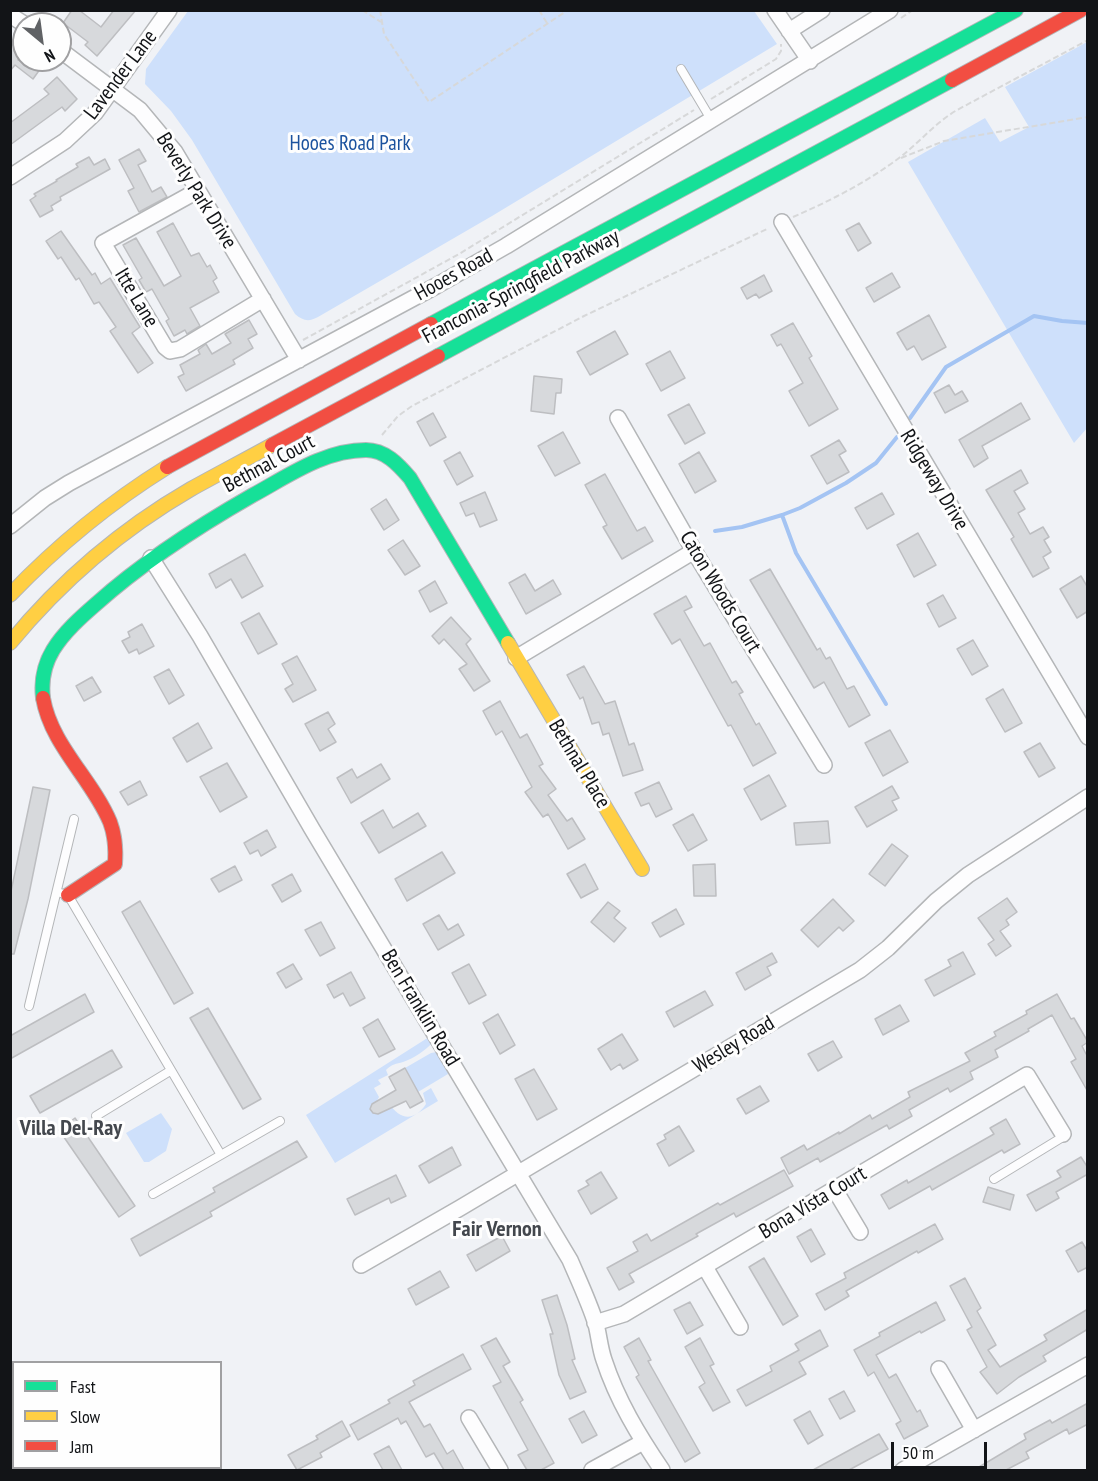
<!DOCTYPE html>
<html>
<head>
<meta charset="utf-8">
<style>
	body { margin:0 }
	#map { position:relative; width:1098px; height:1481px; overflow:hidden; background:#f0f2f6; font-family:"PT Sans Narrow",sans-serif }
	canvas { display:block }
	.frame { position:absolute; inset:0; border:12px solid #121417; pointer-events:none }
	.legend { position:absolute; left:12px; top:1361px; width:210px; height:108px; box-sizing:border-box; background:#fefefe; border:2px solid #a0a0a2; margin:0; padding:8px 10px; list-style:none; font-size:18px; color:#121417 }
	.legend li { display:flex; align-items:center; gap:12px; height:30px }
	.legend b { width:30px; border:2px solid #a0a0a2 }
	.north { position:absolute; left:12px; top:12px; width:60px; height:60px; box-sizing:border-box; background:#fefefe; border:2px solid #a0a0a2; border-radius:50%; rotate:151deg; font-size:16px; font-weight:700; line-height:24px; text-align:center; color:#121417 }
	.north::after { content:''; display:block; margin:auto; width:21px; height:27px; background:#606265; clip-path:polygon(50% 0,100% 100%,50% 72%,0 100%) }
	.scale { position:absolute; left:891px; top:1442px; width:96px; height:27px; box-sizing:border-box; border:3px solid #121417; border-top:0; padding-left:8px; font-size:18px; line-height:21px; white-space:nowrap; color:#121417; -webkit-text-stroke:4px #fefefe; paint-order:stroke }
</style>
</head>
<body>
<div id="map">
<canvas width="1098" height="1481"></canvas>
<div class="frame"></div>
<ul class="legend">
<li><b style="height:8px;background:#16e098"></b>Fast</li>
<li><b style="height:8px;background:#ffcf43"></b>Slow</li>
<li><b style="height:8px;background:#f24e42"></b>Jam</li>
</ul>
<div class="north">N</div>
<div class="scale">50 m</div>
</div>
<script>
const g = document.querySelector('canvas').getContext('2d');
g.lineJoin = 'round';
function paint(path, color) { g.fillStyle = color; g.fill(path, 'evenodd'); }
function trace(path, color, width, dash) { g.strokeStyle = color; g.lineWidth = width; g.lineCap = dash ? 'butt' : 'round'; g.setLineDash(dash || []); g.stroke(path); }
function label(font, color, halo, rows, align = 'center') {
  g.font = font + ' "PT Sans Narrow",sans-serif'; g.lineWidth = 6; g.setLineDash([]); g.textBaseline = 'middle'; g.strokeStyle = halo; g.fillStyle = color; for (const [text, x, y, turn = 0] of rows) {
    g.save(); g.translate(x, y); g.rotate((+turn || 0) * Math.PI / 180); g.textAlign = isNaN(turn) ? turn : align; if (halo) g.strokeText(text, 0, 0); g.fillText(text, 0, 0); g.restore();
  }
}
paint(new Path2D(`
	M188,11H754L777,44L492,216L318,317C309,322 303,321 295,314L192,140L171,111L145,84L146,69Z
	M1087,42L1088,427L1074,443L908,162L985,118L1000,142L1029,127L1005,87Z
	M429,1037L432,1043C426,1050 413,1059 403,1062C396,1064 392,1064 386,1070L388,1075L378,1080L381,1084L374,1088L379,1097L377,1101L372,1104L370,1109L373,1113L378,1114L389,1103C400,1121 415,1121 426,1104L423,1093L431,1088L438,1101L335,1163L306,1115Z
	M437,1052L449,1071L448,1074L418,1092L405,1068L431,1053Z
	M161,1113L172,1129L166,1151L149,1162H144L126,1133Z`), '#cee0fb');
trace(new Path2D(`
	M910,418L946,367L1034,316L1062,321L1088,323
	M782,515L796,553L886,704
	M715,531L742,527L782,515L800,508L846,483L876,463L897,437`), '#a4c4f3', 4);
const building = new Path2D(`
	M72,10H79L101,27L114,10H136L97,56L85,45L88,42L63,23Z
	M10,43L23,52L18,60H36L43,65L33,79L15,65L10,71Z
	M57,77L77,99L65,111L62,107L10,145V123L49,94L44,89Z
	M139,149L146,161L138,165L152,192L161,187L167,197L139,212L128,191L134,188L119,160Z
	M89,157L94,165L105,159L110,169L60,197L61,200L51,206L53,210L40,217L30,200L36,196L34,194L57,181L56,180L78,167L76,164Z
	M173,223L191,256L199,253L207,267L210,265L217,278L213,281L219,292L190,308L200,326L187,334L185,330L174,336L166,321L169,319L152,289L146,292L139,280L142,278L123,245L136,238L164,286L181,276L157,232Z
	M859,223L871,243L858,251L846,230Z
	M61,231L92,275L95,273L101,284L110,278L140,327L132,333L153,363L138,373L110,331L116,327L99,302L94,304L79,278L76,280L61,257L58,259L46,241Z
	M892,273L900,287L874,302L866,288Z
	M764,275L772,291L759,298L756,294L747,299L741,288Z
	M929,315L946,347L922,360L914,346L907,350L897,333Z
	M249,320L257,334L248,339L253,348L233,360L235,364L186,391L178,377L184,374L180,365L200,354L198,350L206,344L212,354L231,343L225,334Z
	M793,323L812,356L809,358L838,409L809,426L789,391L803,383L781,344L777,346L771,335Z
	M615,331L628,354L590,375L577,352Z
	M670,351L685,378L661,391L646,364Z
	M534,376L562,379L561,393H556L554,414L531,411Z
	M949,385L955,395L962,391L968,401L945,413L934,393Z
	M1021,403L1030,419L982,446L988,458L974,467L959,440Z
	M689,404L705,433L685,444L668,415Z
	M433,413L446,437L430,446L417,422Z
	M563,432L580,463L555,476L538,446Z
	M839,440L846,451L839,455L849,472L827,484L811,456Z
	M460,452L473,476L457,485L444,461Z
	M699,452L716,481L695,493L679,464Z
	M1021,470L1028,483L1014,491L1025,509L1018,513L1030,534L1043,527L1049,537L1044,540L1051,552L1043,557L1049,568L1033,577L1011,539L1014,537L986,490Z
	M605,474L637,531L645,527L653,541L622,559L603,527L607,525L585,485Z
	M485,492L497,520L480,527L474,513L466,516L460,503Z
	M882,493L894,514L867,529L855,508Z
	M386,499L399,520L384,530L371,509Z
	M918,533L936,565L914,577L897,545Z
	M403,540L420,566L405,575L388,550Z
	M245,554L263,586L242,598L231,579L216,588L209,574Z
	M770,569L817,650L820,648L826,659L830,657L847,689L854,686L870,715L849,727L824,682L814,688L750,580Z
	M525,574L535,591L553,580L561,594L526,614L509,583Z
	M1081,576L1088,588V611L1077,618L1060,589Z
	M435,581L447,603L430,612L419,591Z
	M943,595L956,618L939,627L927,604Z
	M686,596L692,607L684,611L704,646L710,643L732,683L736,681L743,692L739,694L756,725L759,723L776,753L753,766L731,725L728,726L680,639L672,644L654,614Z
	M259,613L277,644L258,654L241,623Z
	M451,617L471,639L466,644L490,681L474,691L459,669L467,664L444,639L439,644L432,636Z
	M142,624L154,646L139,654L137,649L129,653L122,641L130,637L128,632Z
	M973,640L988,666L972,675L957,649Z
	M297,656L316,690L293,702L285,689L293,684L282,664Z
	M584,666L605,704L615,701L629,745L634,743L643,770L623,776L609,733L603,735L599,722L592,724L583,697L580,699L567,675Z
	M169,669L184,695L169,704L154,677Z
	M92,677L101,692L84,701L76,686Z
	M1003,689L1022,723L1005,732L986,699Z
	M500,701L520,738L527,734L543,764L539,766L556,789L548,795L567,821L572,818L585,839L568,849L548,814L543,817L525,792L532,787L502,731L496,735L483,711Z
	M328,712L335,724L328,729L336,742L320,751L305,724Z
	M198,723L212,748L187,762L173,738Z
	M890,730L908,762L883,776L865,743Z
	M1040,743L1055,768L1039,777L1024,752Z
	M227,763L247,797L220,812L200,777Z
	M381,764L390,779L351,803L337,778L352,769L357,778Z
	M769,775L786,806L761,820L744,789Z
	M140,781L147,795L128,805L120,792Z
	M659,782L672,809L656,817L649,803L641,806L635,793Z
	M892,786L899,798L892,801L897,810L867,827L855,807Z
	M33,787L50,790L28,899L14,954H10V896Z
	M383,810L393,828L418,813L426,826L379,853L361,823Z
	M693,814L707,840L688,851L673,825Z
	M828,821L830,843L796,845L794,823Z
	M267,830L276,847L261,856L258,850L250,854L244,843Z
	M892,844L908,856L885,886L869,874Z
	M442,852L455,873L407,901L395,879Z
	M585,864L598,889L581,898L567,874Z
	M715,864L716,896H694L693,865Z
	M235,866L242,880L219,892L211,879Z
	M292,874L301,891L282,902L272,885Z
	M1007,898L1017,912L1006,920L1009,925L1000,931L1011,946L996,956L988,944L994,940L978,918Z
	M833,899L854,921L843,931L839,927L818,947L801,930Z
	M140,901L193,993L174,1004L122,912Z
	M608,902L620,911L614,918L626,928L614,942L591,922Z
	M676,909L684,924L660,937L652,923Z
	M439,915L448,930L458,924L464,935L438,950L423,924Z
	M321,922L335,948L320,956L305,930Z
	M963,952L975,974L934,996L925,980L951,966L948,960Z
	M772,953L777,962L767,967L771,975L745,990L736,973Z
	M293,964L302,979L286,988L277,973Z
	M469,964L486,995L469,1004L452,973Z
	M351,972L365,998L350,1006L343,993L334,998L327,985Z
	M705,991L713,1005L674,1027L666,1012Z
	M85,994L94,1012L10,1059V1036Z
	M1057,994L1071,1019L1074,1018L1088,1042L1082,1046L1086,1054L1088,1053V1092L1071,1062L1076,1059L1052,1015L1028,1029L1029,1031L995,1050L998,1057L970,1072L973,1079L950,1092L948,1088L909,1110L912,1116L889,1129L887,1125L820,1162L818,1158L789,1174L781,1158L804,1145L807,1150L839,1132V1134L870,1115L872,1119L910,1097L908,1092L970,1061L965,1053L996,1036L994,1032L1027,1014L1026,1011Z
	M900,1005L909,1021L883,1035L875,1019Z
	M208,1008L261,1099L243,1109L190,1018Z
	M498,1014L515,1045L500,1054L483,1023Z
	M378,1019L395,1049L379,1057L363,1028Z
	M622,1034L638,1060L623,1069L620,1064L611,1070L598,1049Z
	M833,1041L842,1057L818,1071L808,1054Z
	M112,1050L122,1067L40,1113L30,1096Z
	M405,1068L423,1101L410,1108L406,1101L378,1114L373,1113L370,1109L372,1104L396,1090L389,1077Z
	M534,1069L557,1109L537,1120L515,1079Z
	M760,1086L769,1101L746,1114L737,1099Z
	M75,1118L135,1206L119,1217L59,1130Z
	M1006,1119L1020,1144L1004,1153L1002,1150L932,1190L930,1186L889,1209L881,1195L907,1180L908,1183L994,1134L990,1128Z
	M679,1126L694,1151L669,1166L657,1144L666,1139L664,1135Z
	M297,1141L307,1157L210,1212L212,1216L140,1256L131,1239L215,1192L213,1188Z
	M452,1147L461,1165L429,1183L419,1166Z
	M1081,1157L1088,1168V1174L1056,1192L1059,1198L1036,1211L1027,1195L1061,1177L1057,1171Z
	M784,1170L793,1186L736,1217L734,1213L696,1234L698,1236L629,1274L634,1282L619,1290L607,1268L638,1251L633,1242L647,1234L651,1241L718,1203L720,1205Z
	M601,1172L617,1198L591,1214L578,1191L589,1185L586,1181Z
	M396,1175L406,1196L391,1203L389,1198L355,1215L347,1199Z
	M988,1187L1014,1195L1010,1210L983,1202Z
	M935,1224L943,1239L918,1253L917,1251L846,1291L849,1296L825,1310L816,1294L846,1278L844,1273Z
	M811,1229L825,1254L811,1262L797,1237Z
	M502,1236L510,1251L476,1271L467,1255Z
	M1082,1242L1088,1252V1267L1078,1272L1066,1251Z
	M764,1258L798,1316L783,1325L749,1267Z
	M440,1271L449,1287L416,1305L408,1289Z
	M965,1278L981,1308L977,1311L996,1345L988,1350L1000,1367L1047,1340L1044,1335L1088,1309V1329L1043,1356L1046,1361L1019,1377L997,1394L980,1372L987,1367L967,1330L972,1327L950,1286Z
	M557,1295L567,1325L575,1359L572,1360L586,1392L570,1399L559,1375L550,1334H553L542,1300Z
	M690,1302L703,1325L687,1334L674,1310Z
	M936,1302L945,1320L921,1333L920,1331L876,1355L889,1378L896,1374L917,1412L920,1410L928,1426L904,1439L896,1424L901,1421L874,1372L868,1376L854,1350L880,1336L879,1333Z
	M820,1330L828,1346L799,1362L806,1374L746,1406L737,1390L772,1371L770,1366L799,1350L795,1344Z
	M496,1338L510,1362L503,1366L523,1400L520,1402L554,1463L541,1470H527L518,1455L528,1450L493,1386L501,1382L481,1346Z
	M639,1338L651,1360L648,1361L700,1453L685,1462L636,1377L639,1375L624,1347Z
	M700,1338L714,1364L710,1366L730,1402L713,1411L699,1387L705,1383L685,1347Z
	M463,1354L471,1369L409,1402L424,1427L430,1424L447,1454L453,1450L464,1470H444L434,1453L426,1457L406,1421L401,1424L398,1418L358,1440L350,1425L390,1403L388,1400L415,1385L413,1381Z
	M844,1391L855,1411L840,1419L829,1399Z
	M1088,1403V1424L1069,1434L1067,1429L1026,1452L1029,1458L1006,1470H974L1026,1439L1024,1434L1050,1420L1052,1423Z
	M584,1411L597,1435L582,1443L569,1419Z
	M810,1411L823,1435L808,1444L794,1420Z
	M342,1421L350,1436L320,1453L322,1457L297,1470L288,1455L318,1439L316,1436Z
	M879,1434L888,1449L849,1470H813Z
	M389,1446L402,1470H383L374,1454Z`);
paint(building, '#d7d9dc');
trace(building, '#bdbec1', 1.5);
const lane = new Path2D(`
	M681,69L712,121
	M57,892L68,895L221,1155
	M29,1006L74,819
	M96,1116L170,1071
	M994,1179L1061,1138L1063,1134
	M153,1194L280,1121`);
const street = new Path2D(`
	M775,10L810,61
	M10,15L24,24
	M789,31L822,10
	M60,50L140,110L175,152L299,360
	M10,177L65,141L95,113L169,10
	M197,191L103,243L165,347L170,351L180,349L263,299
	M782,222L1088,737
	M618,418L694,551L824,765
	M10,526L45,498L69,483L436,286L506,246L890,10
	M151,558L200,636L312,829L570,1260C579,1281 589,1302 596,1324C599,1336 600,1349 604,1360C617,1400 639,1436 662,1470
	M516,658L694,551
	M835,1190L860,1232
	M361,1265L460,1208L860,970L888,948L936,901L968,875L1088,797
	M705,1267L740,1327
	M595,1323L624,1314L1027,1075L1063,1134
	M939,1369L974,1430
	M469,1418L500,1470
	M592,1470L643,1442
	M903,1470L1088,1365`);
const fast = new Path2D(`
	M431,324L1016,10
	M438,356L952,80
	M43,698C41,681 44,665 53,650C64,632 81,617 96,604C144,561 197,527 253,495C288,476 324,450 366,450C385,450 398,464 410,478L508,643
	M10,1375L14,1378
	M10,1423L14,1426`);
const slow = new Path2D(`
	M10,595C57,546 109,503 167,467
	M10,643C61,581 122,529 191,489C218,474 245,460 272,445
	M508,643L642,869
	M41,1468L42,1470
	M69,1468L71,1470`);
const jam = new Path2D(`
	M952,80L1081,10
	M272,445L438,356
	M167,467L431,324
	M43,698C51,745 92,779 110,822C115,835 116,850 115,864L68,895`);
trace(lane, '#b4b6b8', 10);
trace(street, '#b4b6b8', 18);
trace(fast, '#b4b6b8', 16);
trace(slow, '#b4b6b8', 16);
trace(jam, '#b4b6b8', 16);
trace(new Path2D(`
	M362,10L381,22
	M380,10L384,34L429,102L568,10
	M539,10L547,23
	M901,18L913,10
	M711,99L776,59L781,51V44
	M901,158L944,141L1088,117
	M793,217C830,201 867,182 899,158C919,143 935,123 957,110L1088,40
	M303,340L459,254L694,110
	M382,435L398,416L412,406L584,316L769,228`), '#d7d8d9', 2, [6, 3]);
trace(lane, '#fdfdfe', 8);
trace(street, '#fdfdfe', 15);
trace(fast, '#16e098', 14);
trace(slow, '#ffcf43', 14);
trace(jam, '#f24e42', 14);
label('21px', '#121417', '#fefefe', [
	["Lavender Lane",121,75,-53],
	["Beverly Park Drive",196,191,58],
	["Hooes Road",454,275,-29],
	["Franconia-Springfield Parkway",521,287,-28],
	["Itte Lane",136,298,59],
	["Bethnal Court",269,464,-28],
	["Ridgeway Drive",934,480,59],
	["Caton Woods Court",720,592,59],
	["Bethnal Place",579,764,59],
	["Ben Franklin Road",420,1008,59],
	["Wesley Road",734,1045,-31],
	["Bona Vista Court",813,1203,-31]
]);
label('21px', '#1b529e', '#fefefe', [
	["Hooes Road Park",350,144]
]);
label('bold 22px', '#43474d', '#fefefe', [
	["Villa Del-Ray",71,1129],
	["Fair Vernon",497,1230]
]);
</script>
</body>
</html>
